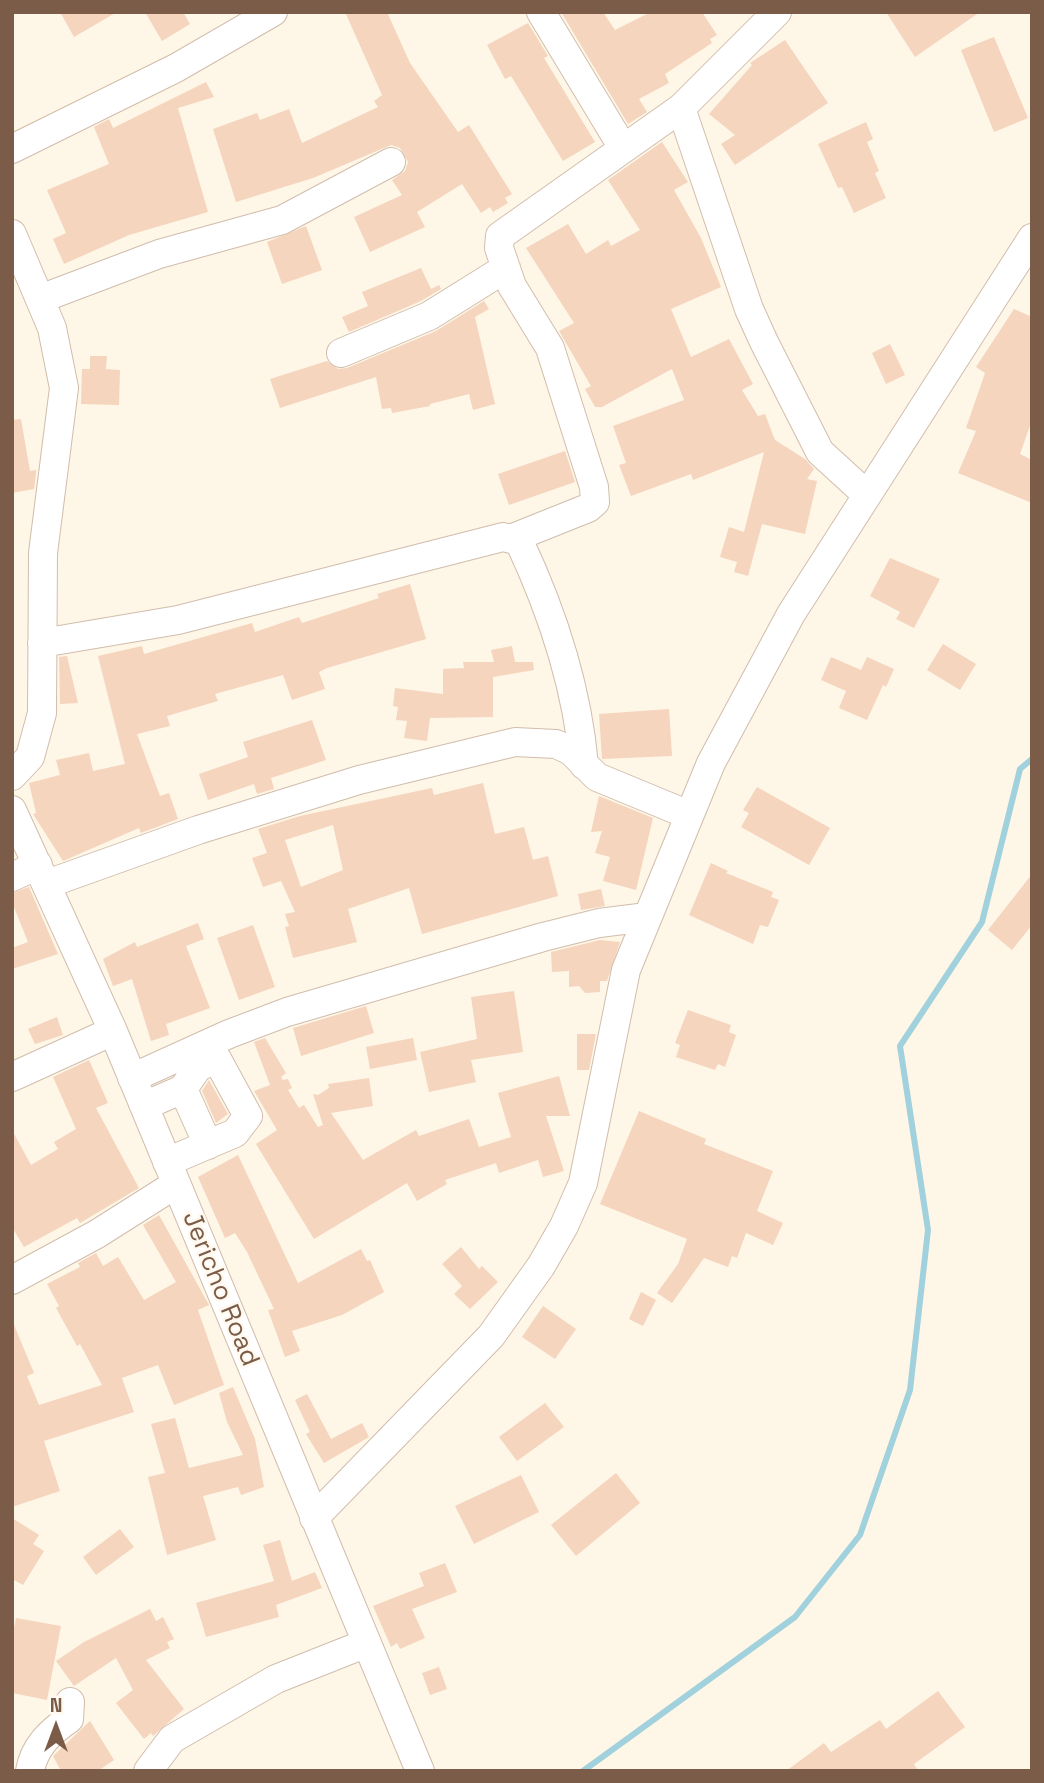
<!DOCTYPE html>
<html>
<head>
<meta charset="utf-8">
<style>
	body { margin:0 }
	#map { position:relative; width:1044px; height:1783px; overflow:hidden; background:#fef6e7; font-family:"Space Grotesk",sans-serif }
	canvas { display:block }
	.frame { position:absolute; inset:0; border:14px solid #7a5c49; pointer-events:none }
	.north { position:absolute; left:21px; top:1692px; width:70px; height:70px; -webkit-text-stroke:5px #fff9ef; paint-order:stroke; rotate:0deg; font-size:19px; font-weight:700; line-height:28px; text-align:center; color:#7a5c49 }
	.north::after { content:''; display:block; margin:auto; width:24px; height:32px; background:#7a5c49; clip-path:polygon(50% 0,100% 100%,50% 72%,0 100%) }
</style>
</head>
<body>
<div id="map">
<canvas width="1044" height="1783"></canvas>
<div class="frame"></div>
<div class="north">N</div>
</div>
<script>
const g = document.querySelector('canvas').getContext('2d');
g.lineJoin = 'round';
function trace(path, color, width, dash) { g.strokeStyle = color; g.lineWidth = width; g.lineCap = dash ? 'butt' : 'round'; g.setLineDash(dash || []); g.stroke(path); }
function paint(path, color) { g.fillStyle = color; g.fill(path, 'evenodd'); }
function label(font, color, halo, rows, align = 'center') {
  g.font = font + ' "Space Grotesk",sans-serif'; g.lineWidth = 5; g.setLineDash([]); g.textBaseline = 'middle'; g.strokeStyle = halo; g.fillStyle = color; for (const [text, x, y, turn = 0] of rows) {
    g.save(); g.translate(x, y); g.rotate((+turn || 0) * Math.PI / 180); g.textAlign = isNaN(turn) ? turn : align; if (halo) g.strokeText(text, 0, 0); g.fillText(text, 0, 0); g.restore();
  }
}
trace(new Path2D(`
	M583,1771L795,1617L860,1535L910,1390L928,1230L900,1046L982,922L1020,769L1032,759`), '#a0d1dc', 6);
paint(new Path2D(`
	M60,12H117L74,37Z
	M145,12H183L190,24L162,41Z
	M345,12H387L410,63L458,132L469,125L512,194L505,198L508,203L493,212L490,207L481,213L462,184L417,212L425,227L370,252L354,217L402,195L392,180L405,171L408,162L400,148L391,145L313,178L236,202L213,129L257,113L260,120L289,109L302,143L378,107L374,101L382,95Z
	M561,12H603L615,30L651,12H702L717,35L710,39L712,43L665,74L669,83L639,99L647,112L628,124Z
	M886,12H980L915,57Z
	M528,23L548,56L544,58L595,142L563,161L511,76L505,79L487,45Z
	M994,37L1028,118L994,132L961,50Z
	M785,40L828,103L735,165L721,144L735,135L709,114L752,65L750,63Z
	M206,82L214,97L178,108L208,212L129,235L64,264L53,239L66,233L47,190L109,164L94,127L109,119L113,128Z
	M866,122L873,139L867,142L879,171L875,173L886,198L854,213L842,187L838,188L818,144Z
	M662,142L688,182L674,190L701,238L721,287L671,309L691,357L729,339L753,384L742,390L758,416L765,414L775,440L805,459L814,469L807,479L817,481L805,534L762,524L748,576L734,572L737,562L720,557L729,527L744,532L764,452L693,480L691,474L631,496L619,465L626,463L613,426L684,400L672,369L602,407H595L585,389L591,386L559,331L574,323L526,248L568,224L586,254L608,240L611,246L640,230L608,180Z
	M306,226L322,270L282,284L267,242Z
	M421,268L431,289L439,285L441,289L421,301L349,332L342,317L368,306L362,292Z
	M484,301L489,309L475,317L495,404L473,410L469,394L430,404V406L392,413L391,408L382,409L376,377L280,408L270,379L327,361L338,369L347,368L436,331Z
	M1014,309L1032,317V420L1020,454L1032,460V503L958,473L976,431L966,428L985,373L976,367Z
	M890,344L905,375L886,384L872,353Z
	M90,356H107L106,369L120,370L119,405L81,404L82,369H90Z
	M21,419L30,471L36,470V474L34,489L12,493V420Z
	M565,451L575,482L509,505L498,474Z
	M890,558L940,579L914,628L896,619L900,612L870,596Z
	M410,584L426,639L327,668L319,672L325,689L292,700L283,675L215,694L218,701L167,716L170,726L137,734L160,796L169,793L178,819L141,833L139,828L63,861L33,814L36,813L29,783L60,775L56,760L89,753L93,771L125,764L98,656L142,646L144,654L252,623L255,632L299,617L302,623L379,598L377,594Z
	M943,644L976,664L960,690L927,670Z
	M512,646L515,662H533L534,670L493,677V717L430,718L427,741L404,738L407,721L396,720L398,707L393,706L395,688L443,694V669L464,668L463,662H494L491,650Z
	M67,656L78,703L60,704L59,657Z
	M831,657L861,670L867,657L894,669L886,687L883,685L867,720L839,708L846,691L821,680Z
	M669,709L672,756L602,759L599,714Z
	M312,720L326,760L271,778L274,789L257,794L254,784L208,800L199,774L248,757L243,742Z
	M483,783L495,834L524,827L533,860L548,856L558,896L422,934L409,888L348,909L357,942L293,958L285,927L289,926L285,914L295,912L281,881L263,887L252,858L267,853L258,829L300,816L432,788L434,795ZM333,825L343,870L301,887L285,840Z
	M757,787L830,828L809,865L741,827L749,813L743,810Z
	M599,796L653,818L636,890L603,881L610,857L595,853L602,831L591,832Z
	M711,863L728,871L726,873L773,892L771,897L779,900L768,927L760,925L753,944L689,915Z
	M1032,874V925L1012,950L988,930Z
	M29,887L58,954L12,969V948L28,942L12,902V893Z
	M601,889L605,906L581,910L578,894Z
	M198,923L204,939L186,946L210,1008L166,1024L169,1035L151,1041L132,979L113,986L103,959L135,942L137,947Z
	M253,925L275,987L239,1000L217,938Z
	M600,940L620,942L607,981H600V992L585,993L579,986L569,987V971L552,972L551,952Z
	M514,991L523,1052L471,1060L476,1082L429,1092L420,1052L477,1039L471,997Z
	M366,1006L374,1033L301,1056L293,1028Z
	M688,1010L731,1025L729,1032L736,1035L725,1067L718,1064L715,1070L676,1057L680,1045L675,1043Z
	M57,1017L63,1035L35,1044L28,1029Z
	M577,1034H596L589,1070H577Z
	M265,1038L286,1073L281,1077L283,1080L288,1079L292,1088L288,1090L299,1108L304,1105L318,1127L323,1125L313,1094L318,1095L329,1088L328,1084L369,1078L373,1106L331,1113L363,1160L416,1130L419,1136L469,1119L479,1147L511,1137L498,1093L559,1076L570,1116H546L564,1171L543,1177L538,1160L499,1173L496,1163L445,1180L447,1184L417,1201L407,1183L314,1239L256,1144L277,1130L254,1091L270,1085L254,1042Z
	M413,1038L417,1060L370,1069L366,1047Z
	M89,1060L108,1103L96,1108L139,1188L80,1223L77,1218L24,1247L12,1227V1130L31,1165L58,1149L54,1142L76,1129L53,1077Z
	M209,1080L228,1114L216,1123L202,1091Z
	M639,1111L706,1139L704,1144L773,1171L757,1211L783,1223L773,1245L746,1233L737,1258L732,1256L728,1267L704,1258L672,1303L657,1293L678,1264L687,1239L600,1204Z
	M238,1155L298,1283L361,1249L367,1261L370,1260L384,1292L342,1315L292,1331L300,1351L285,1357L268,1310L274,1309L247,1252L235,1233L225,1238L198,1177Z
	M159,1215L209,1305L198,1310L224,1385L174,1405L158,1365L122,1378L134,1412L44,1441L60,1491L12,1507V1320L34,1373L27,1376L39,1405L102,1385L80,1344L77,1346L56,1308L59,1306L47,1284L80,1267L78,1263L96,1253L103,1266L118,1257L144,1300L176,1282L143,1225Z
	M461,1247L479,1269L482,1266L498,1282L470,1309L454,1294L462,1286L442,1264Z
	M641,1292L656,1300L643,1326L629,1319Z
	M543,1306L576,1329L555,1359L522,1337Z
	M233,1387L255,1439L264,1487L241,1495L238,1487L203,1496L216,1540L167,1555L148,1477L165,1473L151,1424L175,1418L189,1468L243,1455L227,1422L219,1393Z
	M307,1394L331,1439L362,1423L369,1437L324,1463L306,1434L310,1432L295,1400Z
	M545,1403L564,1427L517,1461L499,1437Z
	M616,1473L640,1503L576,1556L551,1525Z
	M521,1475L539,1512L474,1544L455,1506Z
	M12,1518L39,1535L33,1544L44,1551L23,1585L12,1579Z
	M120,1529L134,1547L96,1575L83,1557Z
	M280,1540L292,1581L315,1572L322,1588L276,1605L279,1617L206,1637L196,1603L274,1581L263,1545Z
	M445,1563L457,1592L412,1609L425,1638L400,1649L397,1643L391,1647L373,1606L424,1586L419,1573Z
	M150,1609L156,1621L163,1617L174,1639L167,1642L170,1648L146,1660L184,1709L153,1736L151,1733L144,1739L116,1703L133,1690L116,1658L74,1686L56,1661L84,1642Z
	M16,1618L61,1626L47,1700L12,1693V1638Z
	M439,1667L447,1689L430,1695L422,1673Z
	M938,1691L965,1727L914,1764L918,1771H786L824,1743L831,1752L880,1720L886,1729Z
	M90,1721L114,1760L98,1771H61L53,1756Z`), '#f5d5bd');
const minor = new Path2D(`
	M541,12L623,148
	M681,108L749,309L764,342L820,452L866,494
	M12,149L176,68L273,12
	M12,234L52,328L64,388L43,553L42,713L30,757L12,776
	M40,299L159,254L282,220L391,162
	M341,353L429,316L506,268
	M513,538L588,508L595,502L594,487L550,348L512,286L499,248L500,236L681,108L777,12
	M42,643L178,620L503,537L519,541C553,613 577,686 584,765
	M12,810L113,1031L420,1771
	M12,877L38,865
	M47,884L198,830L359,780L515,742L556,744L571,751L597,777L689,815
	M12,1077L113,1031
	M132,1078L229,1034L287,1012L543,937L599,923L647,917
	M183,1089L208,1145
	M144,1106L183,1089L198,1067L217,1059L248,1116L235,1133L167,1162
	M12,1280L97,1234L176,1184
	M314,1518L491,1336L541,1266L564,1226L583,1183L626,970L711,763L791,614L1032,238
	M30,1771C34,1747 50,1732 69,1719L70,1702
	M148,1771L172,1739L276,1679L367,1643`);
trace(minor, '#d1bdac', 30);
trace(minor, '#fff', 28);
label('26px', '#7a5c49', '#fff9ef', [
	["Jericho Road",220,1289,68]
]);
</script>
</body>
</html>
